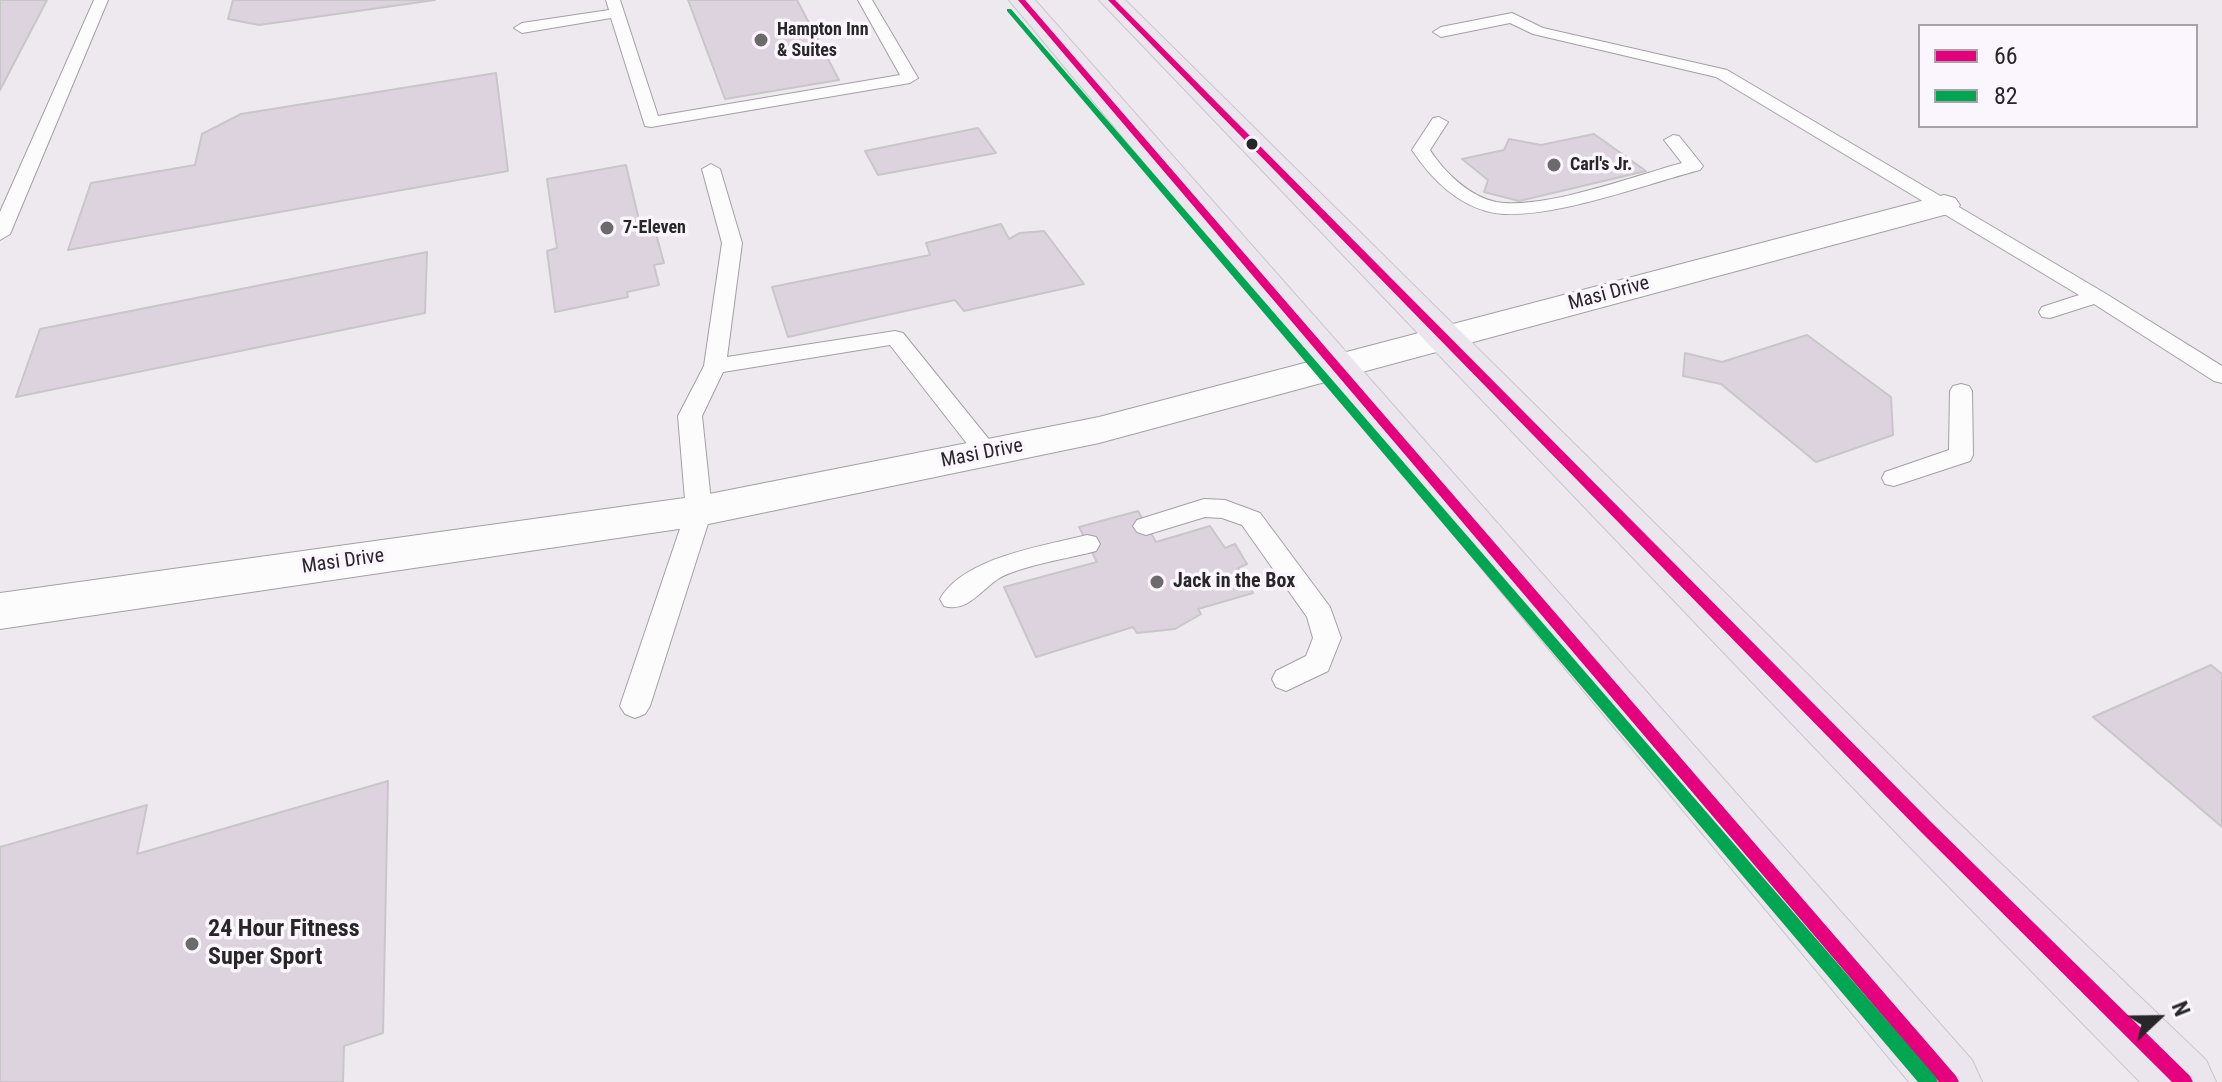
<!DOCTYPE html>
<html>
<head>
<meta charset="utf-8">
<style>
	body { margin:0 }
	#map { position:relative; width:2222px; height:1082px; overflow:hidden; background:#ede9ee; font-family:"Roboto Condensed",sans-serif }
	canvas { display:block }
	.legend { position:absolute; left:1918px; top:24px; width:280px; height:104px; box-sizing:border-box; background:#fbf5fd; border:2px solid #a7a2a8; margin:0; padding:10px 14px; list-style:none; font-size:24px; color:#282629 }
	.legend li { display:flex; align-items:center; gap:16px; height:40px }
	.legend b { width:40px; border:2px solid #a7a2a8 }
	.north { position:absolute; left:2118px; top:978px; width:80px; height:80px; -webkit-text-stroke:6px #fbf5fd; paint-order:stroke; rotate:68deg; font-size:22px; font-weight:700; line-height:32px; text-align:center; color:#282629 }
	.north::after { content:''; display:block; margin:auto; width:28px; height:36px; background:#282629; clip-path:polygon(50% 0,100% 100%,50% 72%,0 100%) }
</style>
</head>
<body>
<div id="map">
<canvas width="2222" height="1082"></canvas>
<ul class="legend">
<li><b style="height:10px;background:#e5007d"></b>66</li>
<li><b style="height:10px;background:#00a651"></b>82</li>
</ul>
<div class="north">N</div>
</div>
<script>
const g = document.querySelector('canvas').getContext('2d');
g.lineJoin = 'round';
function paint(path, color) { g.fillStyle = color; g.fill(path, 'evenodd'); }
function trace(path, color, width, dash) { g.strokeStyle = color; g.lineWidth = width; g.lineCap = dash ? 'butt' : 'round'; g.setLineDash(dash || []); g.stroke(path); }
function label(font, color, halo, rows, align = 'center') {
  g.font = font + ' "Roboto Condensed",sans-serif'; g.lineWidth = 7; g.setLineDash([]); g.textBaseline = 'middle'; g.strokeStyle = halo; g.fillStyle = color; for (const [text, x, y, turn = 0] of rows) {
    g.save(); g.translate(x, y); g.rotate((+turn || 0) * Math.PI / 180); g.textAlign = isNaN(turn) ? turn : align; if (halo) g.strokeText(text, 0, 0); g.fillText(text, 0, 0); g.restore();
  }
}
const building = new Path2D(`
	M0,0H47L0,90Z
	M233,0H435L259,25L228,19Z
	M688,0H797L839,80L725,99Z
	M496,73L508,171L68,250L91,183L195,165L202,134L241,114Z
	M978,128L996,153L878,175L865,151Z
	M1594,134L1646,171L1519,201L1484,192L1488,180L1462,159L1504,150L1509,139L1541,145Z
	M626,165L642,233L655,230L664,263L654,265L659,285L627,292L628,297L555,312L547,251L557,248L547,179Z
	M1001,224L1009,239L1020,233L1044,231L1084,284L964,311L955,300L788,337L772,287L930,255L926,243Z
	M427,252L425,313L16,397L40,329Z
	M1807,335L1891,397L1893,435L1816,462L1721,384L1683,376L1685,353L1722,362Z
	M1138,511L1156,542L1210,526L1225,548L1235,544L1247,564L1238,568L1253,593L1198,609L1201,614L1175,629L1137,633L1133,627L1036,657L1004,587L1097,562L1079,527Z
	M2211,665L2222,674V827L2093,717Z
	M388,781L383,1033L344,1046L343,1082H0V847L147,805L137,854Z`);
paint(building, '#dcd3de');
trace(building, '#c9c6ca', 2);
const service = new Path2D(`
	M94,0H108L10,234L0,240V212Z
	M606,0H620L658,116L900,75L858,0H872L918,78L910,83L651,127L645,126L611,18L522,33L514,28L522,23L609,10Z
	M1512,13L1543,28L1727,70L2103,292L2222,366V383L2214,381L2094,304L2050,318L2042,317L2039,312L2042,307L2079,295L1716,77L1533,34L1510,23L1441,37L1433,32L1441,27Z
	M1439,117L1448,122L1430,150C1444,172 1470,197 1496,202C1544,210 1634,176 1682,163L1664,140L1673,135L1679,136L1703,166L1700,170C1648,183 1536,226 1486,211C1454,202 1430,177 1412,150L1433,118Z
	M711,164L720,169L742,243L727,357L895,331L903,333L1000,453L997,459H979L890,345L723,372L702,416L712,511L650,706L645,714L635,718L625,714L620,706L686,511L678,416L704,366L722,243L702,169Z
	M1961,384L1969,386L1972,391L1973,455L1970,461L1894,486L1885,484L1882,478L1885,472L1949,450L1950,391L1953,386Z
	M1204,499L1225,500L1260,513L1330,607L1341,638L1328,671L1286,691L1276,687L1272,679L1276,671L1306,656L1313,638L1307,617L1242,525L1222,518L1205,517L1146,535L1137,532L1133,526L1137,520Z
	M1087,535L1096,537L1100,544L1096,551C1071,558 1018,566 998,579C981,590 967,613 944,606L940,599C964,557 1044,546 1087,535Z`);
const minor = new Path2D(`
	M1944,195L1955,198L1960,205L1955,212L1099,443L699,526L0,629V593L699,496L1099,417Z`);
const primary = new Path2D(`
	M1009,0H1035L1972,1060L1982,1082H1909Z
	M1099,0H1125L1945,810L2206,1060L2216,1082H2140L1907,844Z`);
trace(service, '#a3a0a4', 2);
trace(minor, '#a3a0a4', 2);
trace(primary, '#c9c7ca', 2);
paint(service, '#fcfcfc');
paint(minor, '#fcfcfc');
paint(primary, '#ebe6ed');
paint(new Path2D(`
	M1018,0H1025L1956,1076L1959,1082H1939Z
	M1108,0H1115L1931,822L2190,1076L2193,1082H2172L1921,832Z`), '#e5007d');
paint(new Path2D(`
	M1007,9H1011L1935,1076L1938,1082H1918L1007,11Z`), '#00a651');
for (const [x, y, r, color] of [
	[761,40,8,"#6d6a6e"],
	[1252,144,7,"#282629"],
	[1554,165,8,"#6d6a6e"],
	[607,228,8,"#6d6a6e"],
	[1157,582,8,"#6d6a6e"],
	[192,944,8,"#6d6a6e"]
]) { const dot = new Path2D(); dot.arc(x, y, r, 0, 2 * Math.PI); g.fillStyle = color; g.fill(dot); trace(dot, '#fbf5fd', 3); }
label('bold 18px', '#282629', '#fbf5fd', [
	["Hampton Inn",777,30],
	["& Suites",777,51],
	["Carl's Jr.",1570,165],
	["7-Eleven",623,228]
], 'left');
label('20px', '#282629', '#fbf5fd', [
	["Masi Drive",1609,294,-15],
	["Masi Drive",982,454,-11],
	["Masi Drive",343,562,-8]
]);
label('bold 20px', '#282629', '#fbf5fd', [
	["Jack in the Box",1173,582]
], 'left');
label('bold 24px', '#282629', '#fbf5fd', [
	["24 Hour Fitness",208,930],
	["Super Sport",208,958]
], 'left');
</script>
</body>
</html>
